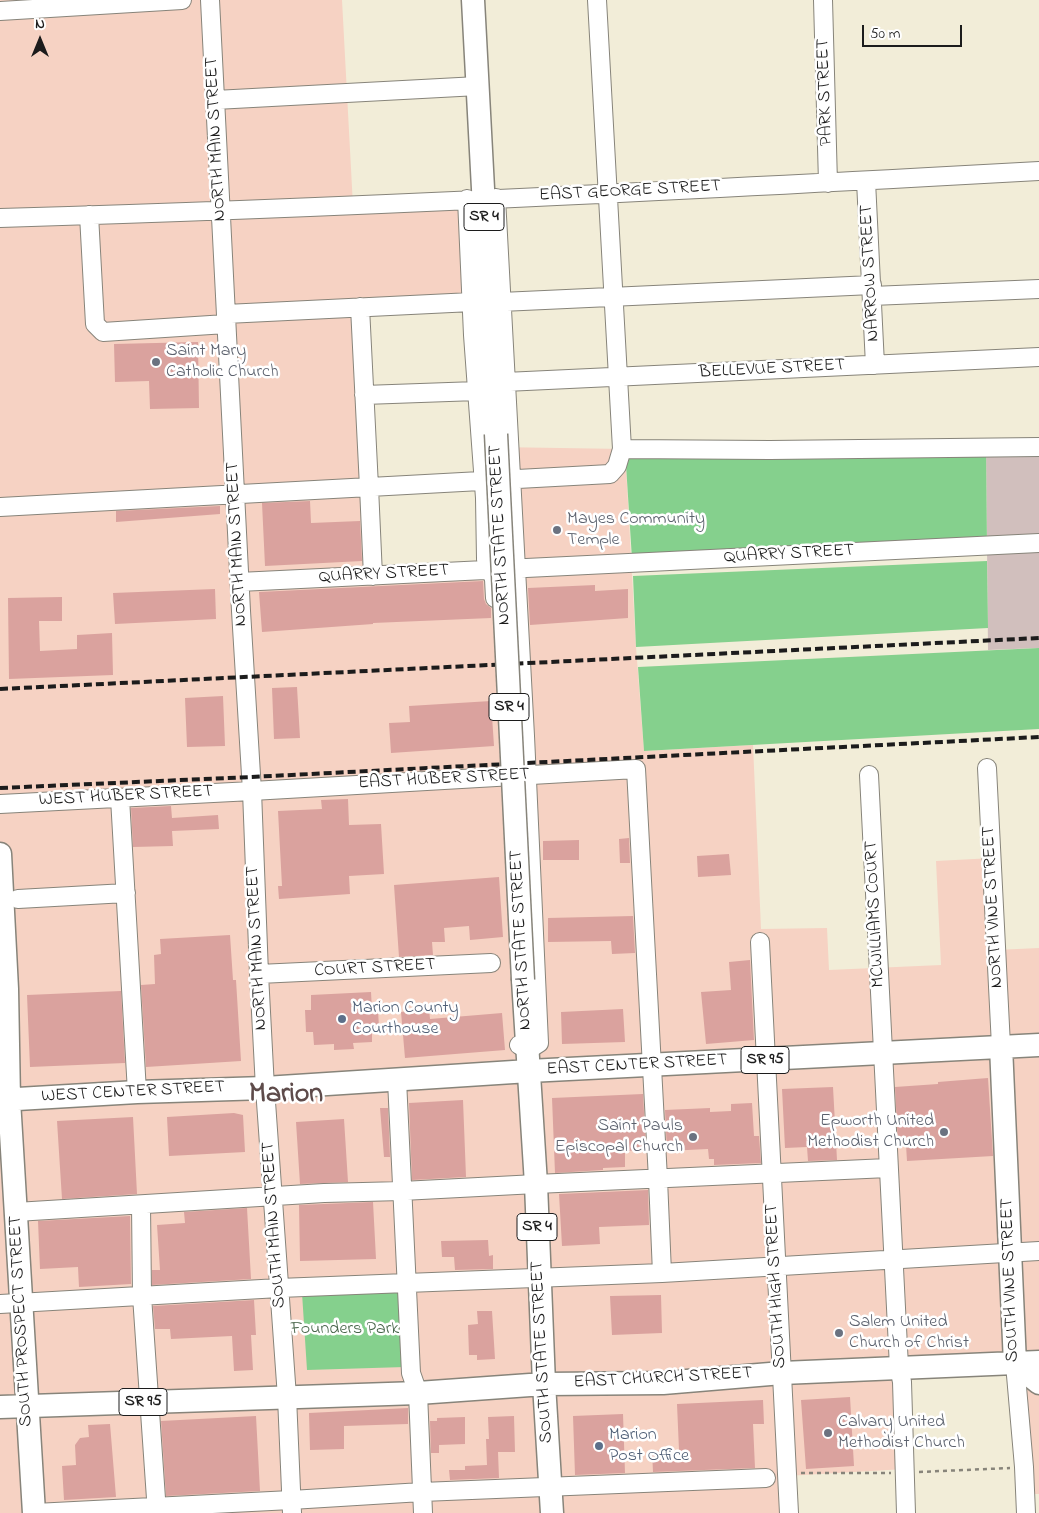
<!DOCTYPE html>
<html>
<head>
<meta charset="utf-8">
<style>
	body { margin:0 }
	#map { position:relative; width:1039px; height:1513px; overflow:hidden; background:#f2edd8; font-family:"Indie Flower",sans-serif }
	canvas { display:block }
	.north { position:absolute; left:15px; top:15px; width:50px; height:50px; -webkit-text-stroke:4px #fff; paint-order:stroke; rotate:0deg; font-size:14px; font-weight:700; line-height:20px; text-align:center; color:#1c1c1c }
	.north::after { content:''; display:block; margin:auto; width:18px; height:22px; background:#1c1c1c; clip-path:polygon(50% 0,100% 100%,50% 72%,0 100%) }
	.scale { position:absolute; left:862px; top:25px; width:100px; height:22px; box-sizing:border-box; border:2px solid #1c1c1c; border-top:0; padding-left:6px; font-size:15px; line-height:18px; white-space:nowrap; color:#1c1c1c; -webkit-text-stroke:4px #fff; paint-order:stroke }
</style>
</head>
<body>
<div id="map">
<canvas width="1039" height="1513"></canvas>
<div class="north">N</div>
<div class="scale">50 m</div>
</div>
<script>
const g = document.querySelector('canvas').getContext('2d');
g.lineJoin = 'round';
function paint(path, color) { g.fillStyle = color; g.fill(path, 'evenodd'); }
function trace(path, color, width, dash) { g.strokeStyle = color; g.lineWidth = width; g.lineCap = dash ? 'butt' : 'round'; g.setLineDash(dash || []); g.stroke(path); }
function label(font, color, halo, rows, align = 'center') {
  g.font = font + ' "Indie Flower",sans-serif'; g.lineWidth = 5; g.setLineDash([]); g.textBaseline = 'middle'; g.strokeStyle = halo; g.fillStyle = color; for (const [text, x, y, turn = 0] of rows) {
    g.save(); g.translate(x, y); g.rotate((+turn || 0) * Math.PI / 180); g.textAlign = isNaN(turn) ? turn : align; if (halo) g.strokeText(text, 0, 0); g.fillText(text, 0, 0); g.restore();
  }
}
paint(new Path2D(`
	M0,0H342L353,206L484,197L488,293L358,302L371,580L503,572L496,447L625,449L636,647L644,751L753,745L761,929L827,928L829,970L941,965L936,861L993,858L996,950L1039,948V1494H1022L1012,1359L897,1365L905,1469L786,1476L788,1513H0Z`), '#f6d2c3');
paint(new Path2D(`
	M1039,443V648L988,650L986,444Z`), '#d1bfbd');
paint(new Path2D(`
	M986,444L987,547L632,559L625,449Z
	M987,561L988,628L636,647L633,576Z
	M1039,648V729L644,751L638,667Z
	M404,1288L405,1367L307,1370L302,1293Z`), '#85d08d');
paint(new Path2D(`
	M198,342L199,408L150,409L149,381L115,382L114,344Z
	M310,501L311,523L360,521L362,561L265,566L262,503Z
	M220,506V514L116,522V511Z
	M483,581L484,599L486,604L491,608V618L373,623V624L262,632L259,592Z
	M595,585V591L628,589V618L530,625L528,588Z
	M215,589L216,619L115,624L113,593Z
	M62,597V621H39L40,651L77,649V635L112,633L113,675L9,679L8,598Z
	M297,687L300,738L274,739L272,688Z
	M223,696L225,746L187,747L185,698Z
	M491,701L494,746L391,753L389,723L410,722L409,706Z
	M348,799L349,825L381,824L384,874L349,876L350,894L279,899L278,886H282L278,811L322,809L321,800Z
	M171,806L172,818L218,815L219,829L172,831L173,846L133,847L131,808Z
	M629,838L630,863H620L619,839Z
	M579,840V860H543V841Z
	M729,854L731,875L698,877L697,856Z
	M499,877L503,937L470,940L469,926L444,928L445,942H432L433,955L399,957L394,885Z
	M633,916L635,953L612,954L611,941L548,942V918Z
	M230,935L233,980H236L241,1061L146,1067L141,985L155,984L154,955L161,954L160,939Z
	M750,960L754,1040L706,1044L701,992L731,990L729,962Z
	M121,991L125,1063L30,1067L27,995Z
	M371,992L372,1010H378L379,1028H372V1042L353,1043L354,1049L334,1050V1044L314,1045L313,1032H306L305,1010H311V995Z
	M429,1009L430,1019L502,1013L505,1050L405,1058L401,1012Z
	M623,1009L625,1042L562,1044L561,1012Z
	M988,1078L993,1156L907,1161L906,1145H898L895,1087L938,1084V1082Z
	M833,1087L837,1160L808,1161L807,1147L785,1148L782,1089Z
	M643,1094L646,1150L625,1151V1167L603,1168V1170L555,1173L552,1098Z
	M463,1100L466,1177L412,1180L409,1103Z
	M752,1103L754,1136H759L761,1163L714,1165V1159H709L708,1149L667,1151L665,1110L710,1108V1112L731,1111V1104Z
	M380,1108H388L390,1157H384Z
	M234,1113L243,1115L245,1152L169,1156L167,1117Z
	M133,1117L137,1194L62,1199L57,1121Z
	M344,1119L348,1182L300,1184L296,1122Z
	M648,1190L649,1225L599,1227L600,1244L562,1246L559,1194Z
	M373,1202L376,1259L300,1261L299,1205Z
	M247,1208L251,1279L152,1285V1270H160L157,1225L185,1223L184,1212Z
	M130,1216L131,1284L79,1287L78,1267L40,1269L38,1221Z
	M488,1240L489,1256L493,1255V1269L455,1270L454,1257H442L441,1241Z
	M661,1295L662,1333L612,1335L610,1296Z
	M254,1300L256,1335H251L253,1370L234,1371L232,1336L171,1339L170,1329H155L153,1306Z
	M477,1311H492L495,1359L477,1360V1355H469L468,1325L478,1324Z
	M850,1397L854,1466L806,1469L801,1400Z
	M763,1400L764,1424H753L755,1468L653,1472L652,1451L679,1450L677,1404Z
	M408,1408V1424L344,1426V1449L310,1450L309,1413Z
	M623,1414L625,1473L575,1475L573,1416Z
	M256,1416L260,1491L166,1496L161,1421Z
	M514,1416L515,1452H498L499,1478L450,1480L449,1470H465V1466L487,1465L486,1439H489L488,1417Z
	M465,1417V1444L439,1445V1453H431L430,1421H437V1418Z
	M110,1424L116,1497L64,1500L62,1466L76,1465L75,1445L80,1438L89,1437L88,1425Z`), '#daa29e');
const minor = new Path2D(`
	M210,0L241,611L252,791L259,974L265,1088L287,1397L292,1513
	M823,0L828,183
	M0,11L182,0
	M215,100L478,86
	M866,181L875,365
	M496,198L525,736L539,1043L528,1050L519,1045
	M467,199L473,335L485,498L486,559L494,579L495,598
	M89,215L95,324L103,332L226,324
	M0,218C347,208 693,190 1039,171
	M872,296L1039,289
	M501,302L872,285
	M360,307L369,487L373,576
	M226,314L472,302
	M505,382L1039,357
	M364,395L477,391
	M622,449L770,450L1039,447
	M0,507L610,474L617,466L622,449L597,0
	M239,582L1039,543
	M987,768L1001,1046
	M869,775L899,1367L902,1382L906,1513
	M120,798L137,1092
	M0,804L252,791L636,769L658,1179L662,1273
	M18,899L126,893
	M760,942L789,1513
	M259,974L491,963
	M397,1080L411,1373L418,1393L423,1513
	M141,1205L142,1296L157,1513
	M16,1212L324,1193L402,1191L536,1184L888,1168
	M0,1304L279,1288L662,1273L1039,1251
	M1015,1364L1024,1467L1026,1513
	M35,1513L291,1500L422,1492L766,1478`);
const major = new Path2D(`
	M473,0L496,434
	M0,854L7,989L9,1100L34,1513
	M523,980L536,1184L544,1384L552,1513
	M1001,1046L1015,1364
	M0,1100L137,1092L265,1088L529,1071L1039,1045
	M1015,1364L1039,1383
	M0,1407L418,1393L544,1384L663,1383L782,1373L1039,1362`);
trace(minor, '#87847a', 20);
trace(major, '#87847a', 25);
trace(new Path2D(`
	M919,1472L1010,1468
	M801,1473H891`), '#87847a', 2.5, [4, 4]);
trace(minor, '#fff', 18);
trace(major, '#fff', 22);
trace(new Path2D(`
	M0,689L1039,638
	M0,788L251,777L1039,737`), '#1c1c1c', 4, [8, 4]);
const majorBridge = new Path2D(`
	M496,434L523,980`);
trace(majorBridge, '#87847a', 25, []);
trace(majorBridge, '#fff', 22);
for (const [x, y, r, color] of [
	[156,362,5,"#6b7280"],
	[557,530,5,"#6b7280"],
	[342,1019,5,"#5c6f8a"],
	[944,1132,5,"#6b7280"],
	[693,1137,5,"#6b7280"],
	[839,1333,5,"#6b7280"],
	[828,1433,5,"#6b7280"],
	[599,1446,5,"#5c6f8a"]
]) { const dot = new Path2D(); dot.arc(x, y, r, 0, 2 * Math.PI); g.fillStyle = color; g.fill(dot); trace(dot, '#fff', 2); }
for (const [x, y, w] of [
	[484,217,40],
	[509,707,40],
	[765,1060,48],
	[537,1227,40],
	[143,1402,48]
]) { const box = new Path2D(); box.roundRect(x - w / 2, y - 13.5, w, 27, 4); g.fillStyle = '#fff'; g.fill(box); trace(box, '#1c1c1c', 1); }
label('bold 16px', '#1c1c1c', null, [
	["SR 4",484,217],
	["SR 4",509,707],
	["SR 95",765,1060],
	["SR 4",537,1227],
	["SR 95",143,1402]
]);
label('18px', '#1c1c1c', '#fff', [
	["PARK STREET",826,92,-92],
	["NORTH MAIN STREET",217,139,-93],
	["EAST GEORGE STREET",630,192,-3],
	["NARROW STREET",871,273,-93],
	["BELLEVUE STREET",772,370,-3],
	["NORTH STATE STREET",501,535,-93],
	["NORTH MAIN STREET",238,544,-93],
	["QUARRY STREET",789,555,-3],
	["QUARRY STREET",384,575,-3],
	["EAST HUBER STREET",444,780,-3],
	["WEST HUBER STREET",126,797,-3],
	["NORTH VINE STREET",994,907,-93],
	["MCWILLIAMS COURT",876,914,-93],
	["NORTH STATE STREET",522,940,-93],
	["NORTH MAIN STREET",258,948,-93],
	["COURT STREET",375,969,-3],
	["EAST CENTER STREET",637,1066,-3],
	["WEST CENTER STREET",133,1093,-3],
	["SOUTH MAIN STREET",275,1225,-94],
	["SOUTH VINE STREET",1011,1280,-92],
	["SOUTH HIGH STREET",777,1286,-93],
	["SOUTH PROSPECT STREET",22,1321,-93],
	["SOUTH STATE STREET",543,1352,-93],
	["EAST CHURCH STREET",663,1379,-3]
]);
label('18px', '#5b616d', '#fff', [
	["Saint Mary",166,352],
	["Catholic Church",166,373],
	["Mayes Community",567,520],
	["Temple",567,541],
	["Epworth United",934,1122,"right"],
	["Methodist Church",934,1143,"right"],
	["Saint Pauls",683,1127,"right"],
	["Episcopal Church",683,1148,"right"],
	["Salem United",849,1323],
	["Church of Christ",849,1344],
	["Calvary United",838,1423],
	["Methodist Church",838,1444]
], 'left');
label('18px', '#4e5e75', '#fff', [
	["Marion County",352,1009],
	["Courthouse",352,1030],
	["Marion",609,1436],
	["Post Office",609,1457]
], 'left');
label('18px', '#466449', '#fff', [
	["Founders Park",345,1330]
]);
label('bold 28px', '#5e4b4a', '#fff', [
	["Marion",286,1096]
]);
</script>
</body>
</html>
